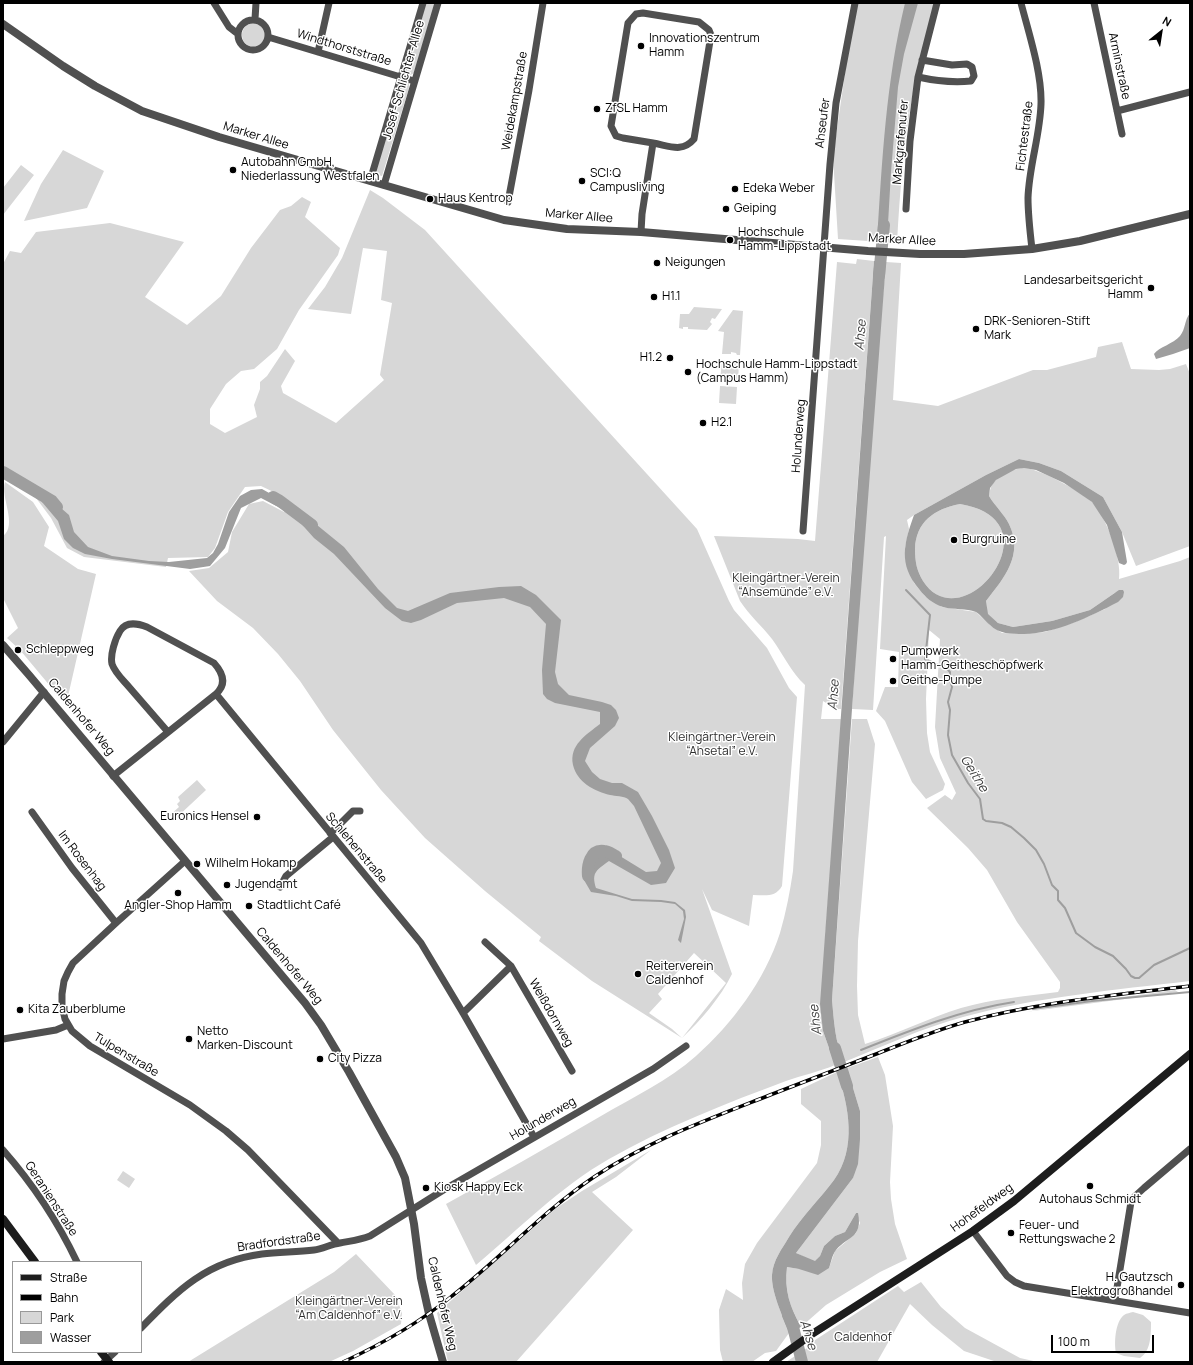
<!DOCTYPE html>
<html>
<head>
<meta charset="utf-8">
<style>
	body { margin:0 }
	#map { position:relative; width:1193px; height:1365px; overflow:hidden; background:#fff; font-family:Manrope,sans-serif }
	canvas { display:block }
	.frame { position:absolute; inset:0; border:4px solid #000; pointer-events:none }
	.legend { position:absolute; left:12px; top:1261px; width:130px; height:92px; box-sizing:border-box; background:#fff; border:1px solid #999; margin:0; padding:5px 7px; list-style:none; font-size:12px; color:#000 }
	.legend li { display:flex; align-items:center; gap:8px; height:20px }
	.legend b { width:20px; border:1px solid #999 }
	.north { position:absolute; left:1141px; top:12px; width:40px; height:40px; -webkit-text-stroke:3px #fff; paint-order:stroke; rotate:30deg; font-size:11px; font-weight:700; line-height:16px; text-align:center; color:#000 }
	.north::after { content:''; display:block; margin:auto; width:14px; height:18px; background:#000; clip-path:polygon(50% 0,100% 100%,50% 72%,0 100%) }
	.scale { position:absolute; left:1051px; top:1335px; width:103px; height:18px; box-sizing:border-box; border:2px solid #000; border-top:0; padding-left:5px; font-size:12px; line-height:14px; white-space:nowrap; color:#000; -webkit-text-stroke:3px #fff; paint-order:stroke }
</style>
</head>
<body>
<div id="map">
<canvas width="1193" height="1365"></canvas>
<div class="frame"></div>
<ul class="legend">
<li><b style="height:5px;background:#1d1d1d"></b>Straße</li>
<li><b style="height:5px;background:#000"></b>Bahn</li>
<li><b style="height:11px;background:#d7d7d7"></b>Park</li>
<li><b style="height:11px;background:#9e9e9e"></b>Wasser</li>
</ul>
<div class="north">N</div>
<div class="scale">100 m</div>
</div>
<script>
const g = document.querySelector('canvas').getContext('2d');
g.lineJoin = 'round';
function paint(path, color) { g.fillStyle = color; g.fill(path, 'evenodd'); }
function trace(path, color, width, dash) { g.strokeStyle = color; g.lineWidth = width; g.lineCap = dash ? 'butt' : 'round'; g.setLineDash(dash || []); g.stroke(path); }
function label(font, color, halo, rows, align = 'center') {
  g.font = font + ' Manrope,sans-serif'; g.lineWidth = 3; g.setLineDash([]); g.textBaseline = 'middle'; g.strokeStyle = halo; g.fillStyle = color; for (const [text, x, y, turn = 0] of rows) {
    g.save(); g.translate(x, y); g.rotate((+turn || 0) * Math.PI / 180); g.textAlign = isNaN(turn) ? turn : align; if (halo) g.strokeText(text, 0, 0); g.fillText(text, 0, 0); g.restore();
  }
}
paint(new Path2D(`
	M426,3H435L414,73L409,76L406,73Z
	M855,3H935C928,30 921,56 915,83C904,135 900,190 897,243L838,239L833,157Z
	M242 35a12 12 0 1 1 24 0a12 12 0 1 1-24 0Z
	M406,82L409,83V88L382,176L378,175L375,173L403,83Z
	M63,150L104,171L87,208L24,221L41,184Z
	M21,165L34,175L3,215V188Z
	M370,190L383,198L425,230L697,529L729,601L734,610L767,648L789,688L797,697L782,886C775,898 765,895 753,895L749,926L712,910L702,889L732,974C721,997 701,1020 682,1038L592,981L539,941L541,937L485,891L425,838L381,790L333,730L300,681L278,654L253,628L217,601L189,571L209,568L228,552L232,532L249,504L263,501L284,512L290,502L284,497L261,486L245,487L228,512L215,548L208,557L168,558L166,567L84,557L67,548L51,518L36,498L3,475V264L10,251L21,253L36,232L110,223L184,242L145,297L187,325L221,296L251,248L280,210L291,206L302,197L311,202L305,217L340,248L338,255L299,310L277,349L254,369L241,371L226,384L210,409V424L225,433L257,417L254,405L260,389V382L267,376L285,349L295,361L281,386L283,393L336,423L384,380L380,375L392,303L381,300L387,251L363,248L351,314L308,309L325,287L342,258ZM694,953L726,983L682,1038L672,1029L649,1013L662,999L658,994Z
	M857,259L874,261L841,709H836L823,701L821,719H842L825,940L823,1031L835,1065C819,1072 802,1075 786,1081C727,1103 663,1128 609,1159C560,1187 519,1229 476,1265L446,1204C498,1175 550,1146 601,1116C633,1097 668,1081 696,1056C732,1024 765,980 780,933C786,912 790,892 793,871L805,685C791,672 783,654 772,639C762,626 749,615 740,601L714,536L798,539L815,541L837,262L856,264Z
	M886,262L901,263L893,400L938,406L1033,370H1047L1096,357L1098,347L1122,342L1131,369L1159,370L1170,369L1186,364L1190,374V546L1136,566L1122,532L1103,497L1061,471L1039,463L1019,459L986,475L914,515L907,520L909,529L905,547L914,583L925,596L942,607L976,612L990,625L1002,633L1023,634L1045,632L1075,622L1105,609L1116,592L1090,610L1052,621L1013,627L998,623L987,614L986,601C1004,578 1024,555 1009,524C1004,514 995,506 989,496C989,494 990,490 991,487C995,477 1013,468 1024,468C1038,468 1082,492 1092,502C1106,517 1122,558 1119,579L1180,561L1190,557V981C1114,990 1037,997 963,1017C922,1028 884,1046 844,1062C835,1043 834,1021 832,1000L852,719H867L875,744L858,941L857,986L858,1015L865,1044C898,1034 928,1018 961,1008C992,999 1026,996 1058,992L1060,988V982L1017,922L987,870L968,848L927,808L945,795L952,800L956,793L940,758L935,727L940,639L929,630L926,699L927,733L930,752L945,784L943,790L926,799L912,782L885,721L876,711L885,687H898L899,652L880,649L886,536L884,537L873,710L852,709L869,449Z
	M694,307L722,309L715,319L712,318L710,322L712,324L707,330L688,329V327H683V329L679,328L680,314H689Z
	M733,310L743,311L740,355H737L736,353L731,352V354H722L724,332L718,331Z
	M722,361L739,362L738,382L720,381Z
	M720,386L737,387L736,404L719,403Z
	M5,482L33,502L49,527L44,546L78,569L96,574L66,705L20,650L7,638L18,628L3,598V536C18,525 0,497 5,482Z
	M960,504C1060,520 963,643 923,581C917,571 915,562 915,549C916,522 934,509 960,504Z
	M197,780L206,790L175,819L170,815L179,807L177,804L180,801L178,797Z
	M1175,990L1178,992L1025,1012L1080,1003Z
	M878,1057L885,1075L893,1126L890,1182L891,1199L895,1224L907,1259L880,1272L826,1305L801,1327C790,1307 784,1290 787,1267L799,1269L829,1268L835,1251L856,1233L860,1223L856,1213L845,1232L835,1236L824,1246L820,1256L815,1262L796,1253L853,1178L860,1111L847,1068Z
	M837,1072C849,1106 857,1148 834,1180C820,1199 802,1216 789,1237C782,1249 773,1260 772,1275C771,1292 783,1317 789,1333L776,1351L765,1353L752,1362H723L720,1350L719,1310L726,1289L743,1300L742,1283L745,1264L757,1243L817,1163L821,1145V1121L801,1104V1089Z
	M651,1150L616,1177L592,1192L633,1230L516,1362H448L437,1313L555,1209L582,1191Z
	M123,1171L135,1179L129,1188L117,1180Z
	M356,1254L396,1296L402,1313L401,1324L353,1351L329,1362H188L334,1272Z
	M921,1282L941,1307L965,1328L1020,1358L1038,1362H997L964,1351L932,1325L910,1304L877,1362H786L810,1346L809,1344L898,1286L904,1292Z
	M1133,1312L1143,1315L1151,1322C1151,1335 1151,1351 1140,1358L1124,1356L1116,1353C1114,1343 1115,1322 1124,1315C1127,1313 1130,1313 1133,1312Z`), '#d7d7d7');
paint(new Path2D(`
	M905,3H918L904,54L898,87L891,172L887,241H877C882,161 886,81 905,3Z
	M874,261L886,262L852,709L832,1000C834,1021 835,1043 844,1062L835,1065L823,1031L820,1004Z
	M1190,313V348L1173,354L1156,359L1154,354C1159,347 1173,344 1180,336C1186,328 1184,321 1190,313Z
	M1019,459L1039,463L1061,471L1103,497L1122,532L1127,562L1126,564L1124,565L1119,563L1107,525L1092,502L1064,483L1036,470L1024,468L1016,469L996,480L990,488L989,496C995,506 1004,514 1009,524C1024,555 1004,578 986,601L988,614L998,623L1013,627L1052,621L1090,610L1119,590H1123L1124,592L1123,597L1118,602C1089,617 1057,633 1024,634C1011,634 999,634 990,625C985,621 981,615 976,612C966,608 954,610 943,607C933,604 925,597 919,589C898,564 904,543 914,515L986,475ZM960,504C1060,520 963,643 923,581C917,571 915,562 915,549C916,522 934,509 960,504Z
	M3,469L43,493L40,500L3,474Z
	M262,489L289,504L284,510L261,498L241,508L225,548L210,566L190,569L112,559L85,554L73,548L64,539L58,521L42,502L46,495L69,515L74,532L88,547L112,556L149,561L169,562L207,558L213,553L218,544L229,512L240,496L251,490Z
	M301,512L344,547L378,589L397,608L408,611L450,593L499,587L521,586L536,595L561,620L555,672L558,684L569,695L602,702L611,705L616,710L619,718L615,726L590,748L585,761L592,772L600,779L612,783H622L638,792L652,816L669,850L675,868L666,883L651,885L609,861C597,870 591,872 596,888L632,899L661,900L675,902L685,910L686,917L681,943L678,940L684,919L683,911L675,904L661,902L632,901L616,896L591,892L584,880L587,863L602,850L615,853L646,872L657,871L661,863L634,806C632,804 630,801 628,799C624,796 615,796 610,795C594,791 577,782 573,765C569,745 586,735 600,724V712L555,703L547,699L543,694L542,670L546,624L530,607L504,598L457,603L421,620L411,623L402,621L385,608L334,554L314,538L297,519Z
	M847,1068L860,1111V1139L858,1164L853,1178L796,1253L815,1261L820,1256L824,1246L835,1236L845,1232L856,1213H858C863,1238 848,1236 836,1250C832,1255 831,1263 829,1268L818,1275L799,1269L787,1267C784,1290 790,1307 801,1327L789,1333C783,1317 771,1292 772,1275C773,1260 782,1249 789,1237C802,1216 820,1199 834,1180C857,1148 849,1106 837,1072Z`), '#9e9e9e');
trace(new Path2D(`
	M906,590L930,615L925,659L947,669L950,672V680L952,687L948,702L950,710L948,735L952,755L968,783L980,799L983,819L986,821L1002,823L1011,827L1024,838L1036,850L1044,864L1052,885L1058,891V900L1065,908L1076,933L1095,947L1113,956L1126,969L1131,976L1135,978H1139L1154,965L1190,948
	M1033,1009L1092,1001L1190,992
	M861,1050C911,1030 961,1010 1014,1002`), '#9e9e9e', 2);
trace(new Path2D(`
	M879,276L884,225
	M3,472L52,501L57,507
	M273,497L280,501L312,525
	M588,876C587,866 590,849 604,851C608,851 612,854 616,856
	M835,1048L847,1086
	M788,1315L793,1327L802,1362`), '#9e9e9e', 12);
trace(new Path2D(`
	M214,3L229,27L238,34
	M1021,3C1029,34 1042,73 1041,104C1040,136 1029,166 1028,198C1028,215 1030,232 1032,249
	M1094,3L1122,134
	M255,19L256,3
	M238 35a15 15 0 1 1 30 0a15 15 0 1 1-30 0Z
	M268,37L414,81
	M318,52L329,3
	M918,77C936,81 952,83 971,81L974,76L972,67L967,64L952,65L922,60
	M1117,111L1190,92
	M370,181L423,3
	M384,185L438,3
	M508,202L529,90L543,3
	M906,209L910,141L918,77L937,3
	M641,232L642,214L653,143L623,138L616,136L611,126L628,23L636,14L643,13L699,22L709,30L711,35L694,139C682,153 670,146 653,143
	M803,531L830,164L836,103L855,3
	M168,732C155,717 142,702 129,687C124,681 115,673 112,664C110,655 115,639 120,631C126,621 137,623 147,627L214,663C223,673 227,684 216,694
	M3,742L44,692
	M113,776L216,694L421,943L463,1013L534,1137
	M32,812L72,868L116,923
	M330,833L335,829L353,811H360
	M185,861L116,923L73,963L68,972L64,981L62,994V1006L65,1019L72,1031L90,1046L190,1105L226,1131L248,1150L338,1243
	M280,887L286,876L333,837
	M485,942L511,966
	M463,1013L511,966L572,1071
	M3,1039L56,1030L68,1025
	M3,1150C32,1183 58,1222 77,1262
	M973,1231L1007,1276L1015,1282L1024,1286L1190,1313
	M1115,1300L1131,1202L1133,1198L1144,1188L1190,1149
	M141,1328C178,1290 207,1261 262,1254C279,1252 297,1252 314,1250C323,1249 331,1244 340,1243C350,1241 360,1240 370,1236L445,1189L653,1069L686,1046
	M104,1362L115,1352`), '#505050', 7);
trace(new Path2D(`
	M3,24L63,66L95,86L142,111L219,137L504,220L567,229L641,232L868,251L920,254H964L1032,249L1080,241L1190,214
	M3,645L29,675L305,1003L321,1025L349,1072L396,1157L405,1178L414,1224L421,1278L429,1314L443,1362`), '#505050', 8);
trace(new Path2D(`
	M3,1219L35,1262
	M773,1362L812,1334L973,1231L1014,1201L1190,1054`), '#1d1d1d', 8);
const rail = new Path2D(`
	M343,1362C382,1344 419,1323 452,1296C501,1258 542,1212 594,1177C648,1141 709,1119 770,1095C804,1082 837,1069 871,1056C902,1044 933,1031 965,1022C1039,1002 1115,995 1190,986`);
trace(rail, '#000', 3.5);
trace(rail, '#fff', 2, [6]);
trace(new Path2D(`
	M101,1352L109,1362`), '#1d1d1d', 8);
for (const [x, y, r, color] of [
	[641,46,4,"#000"],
	[597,109,4,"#000"],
	[233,170,4,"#000"],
	[582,181,4,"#000"],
	[735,189,4,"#000"],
	[430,199,4,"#000"],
	[726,209,4,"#000"],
	[730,240,4,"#000"],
	[657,263,4,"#000"],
	[1151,288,4,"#000"],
	[654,297,4,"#000"],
	[976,329,4,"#000"],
	[670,358,4,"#000"],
	[688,372,4,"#000"],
	[703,423,4,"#000"],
	[954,540,4,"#000"],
	[18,650,4,"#000"],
	[893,659,4,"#000"],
	[893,681,4,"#000"],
	[257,817,4,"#000"],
	[197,864,4,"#000"],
	[227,885,4,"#000"],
	[178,893,4,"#000"],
	[249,906,4,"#000"],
	[638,974,4,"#000"],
	[20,1010,4,"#000"],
	[189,1039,4,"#000"],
	[320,1059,4,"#000"],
	[1090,1186,4,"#000"],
	[426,1188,4,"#000"],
	[1011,1233,4,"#000"],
	[1181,1285,4,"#000"]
]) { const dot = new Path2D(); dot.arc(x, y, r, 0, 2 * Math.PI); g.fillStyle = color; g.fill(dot); trace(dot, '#fff', 1.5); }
label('12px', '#000', '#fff', [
	["Innovationszentrum",649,39],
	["Hamm",649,53],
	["ZfSL Hamm",605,109],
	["Autobahn GmbH,",241,163],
	["Niederlassung Westfalen",241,177],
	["SCI:Q",590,174],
	["Campusliving",590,188],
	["Edeka Weber",743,189],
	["Haus Kentrop",438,199],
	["Geiping",734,209],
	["Hochschule",738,233],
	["Hamm-Lippstadt",738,247],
	["Neigungen",665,263],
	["Landesarbeitsgericht",1143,281,"right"],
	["Hamm",1143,295,"right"],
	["H1.1",662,297],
	["DRK-Senioren-Stift",984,322],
	["Mark",984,336],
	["H1.2",662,358,"right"],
	["Hochschule Hamm-Lippstadt",696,365],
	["(Campus Hamm)",696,379],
	["H2.1",711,423],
	["Burgruine",962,540],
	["Schleppweg",26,650],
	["Pumpwerk",901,652],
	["Hamm-Geitheschöpfwerk",901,666],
	["Geithe-Pumpe",901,681],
	["Euronics Hensel",249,817,"right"],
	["Wilhelm Hokamp",205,864],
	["Jugendamt",235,885],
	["Angler-Shop Hamm",178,906,"center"],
	["Stadtlicht Café",257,906],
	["Reiterverein",646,967],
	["Caldenhof",646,981],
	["Kita Zauberblume",28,1010],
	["Netto",197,1032],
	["Marken-Discount",197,1046],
	["City Pizza",328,1059],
	["Kiosk Happy Eck",434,1188],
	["Autohaus Schmidt",1090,1200,"center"],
	["Feuer- und",1019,1226],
	["Rettungswache 2",1019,1240],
	["H. Gautzsch",1173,1278,"right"],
	["Elektrogroßhandel",1173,1292,"right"]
], 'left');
label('12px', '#000', '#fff', [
	["Windthorststraße",344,48,17],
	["Arminstraße",1119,66,78],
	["Josef-Schlichter-Allee",404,80,-74],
	["Weidekampstraße",515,101,-80],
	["Ahseufer",823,123,-83],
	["Marker Allee",256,136,17],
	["Fichtestraße",1025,136,-83],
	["Markgrafenufer",901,142,-85],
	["Marker Allee",579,216,5],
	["Marker Allee",902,240,3],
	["Holunderweg",799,436,-86],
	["Caldenhofer Weg",81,717,50],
	["Schlehenstraße",356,848,50],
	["Im Rosenhag",82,861,53],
	["Caldenhofer Weg",289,966,50],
	["Weißdornweg",551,1013,60],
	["Tulpenstraße",126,1055,31],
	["Holunderweg",543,1119,-30],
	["Geranienstraße",51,1199,57],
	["Hohefeldweg",982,1208,-36],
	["Bradfordstraße",279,1242,-8],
	["Caldenhofer Weg",442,1304,77]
]);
label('12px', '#2e2e2e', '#fff', [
	["Kleingärtner-Verein",786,579],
	["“Ahsemünde” e.V.",786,593],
	["Kleingärtner-Verein",722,738],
	["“Ahsetal” e.V.",722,752],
	["Kleingärtner-Verein",349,1302],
	["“Am Caldenhof” e.V.",349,1316],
	["Caldenhof",863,1338]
]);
label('italic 13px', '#3f3f3f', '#fff', [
	["Ahse",861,335,-85],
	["Ahse",834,695,-86],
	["Geithe",974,774,58],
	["Ahse",816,1020,-96],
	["Ahse",808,1335,73]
]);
</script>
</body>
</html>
